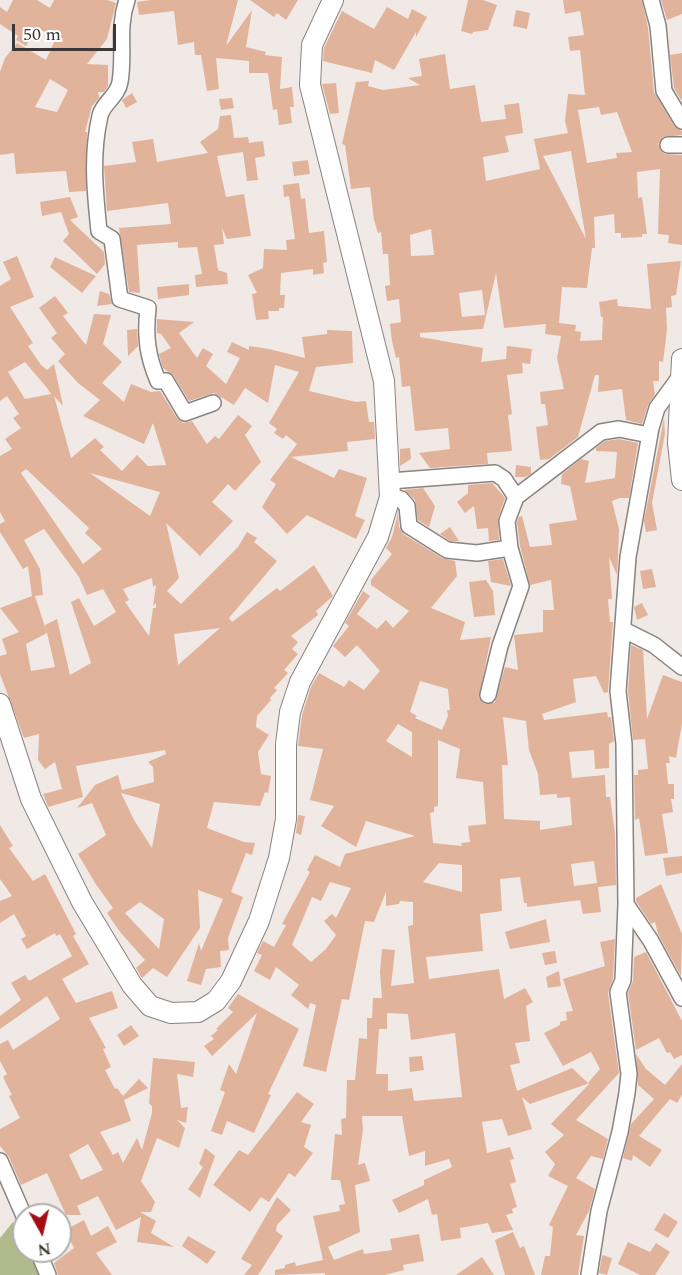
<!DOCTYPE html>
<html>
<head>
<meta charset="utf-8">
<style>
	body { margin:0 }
	#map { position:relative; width:682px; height:1275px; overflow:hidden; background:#f0e9e6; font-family:Spectral,serif }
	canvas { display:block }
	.north { position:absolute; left:12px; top:1203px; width:60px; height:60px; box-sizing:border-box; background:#fff; border:2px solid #b1b0af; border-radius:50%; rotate:172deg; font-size:16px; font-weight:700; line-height:24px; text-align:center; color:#3b3937 }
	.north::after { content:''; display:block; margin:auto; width:21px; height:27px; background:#a40d13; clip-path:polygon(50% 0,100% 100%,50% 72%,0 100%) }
	.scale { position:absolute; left:12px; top:24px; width:104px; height:27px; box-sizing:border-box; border:3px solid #3b3937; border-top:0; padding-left:8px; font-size:18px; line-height:21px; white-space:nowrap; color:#3b3937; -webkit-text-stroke:4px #fff; paint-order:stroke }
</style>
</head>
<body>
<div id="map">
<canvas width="682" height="1275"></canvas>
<div class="north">N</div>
<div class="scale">50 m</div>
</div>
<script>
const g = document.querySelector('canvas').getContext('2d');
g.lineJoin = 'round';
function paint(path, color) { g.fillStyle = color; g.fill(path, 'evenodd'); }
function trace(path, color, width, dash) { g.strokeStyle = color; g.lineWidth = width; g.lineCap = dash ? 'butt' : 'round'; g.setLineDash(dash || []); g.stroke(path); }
paint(new Path2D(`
	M13,1222L24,1243V1251H28L40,1275H0V1238Z`), '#b0ba8c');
paint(new Path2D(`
	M13,0H37L50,8L54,0H107L116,3L107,39L87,64L108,65V86L104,92H98L99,98L92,106L85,132H87L86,191L69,192L66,171L16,174L14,153L0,155V72L5,58L17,43L46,60L56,38L37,28L26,46L16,40L18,36L0,24V7L7,12ZM50,79L68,90L57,112L35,107Z
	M150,0H238L226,46L252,10L246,47L266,52L265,55L282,57L280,89L292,87L294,107H290L292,123L279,125L277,109L273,110L268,73H249V61L216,58L219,89L207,91L201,55H195L194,42L178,45L174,11L139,15L137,2Z
	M250,0H298L286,20L277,13L274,17Z
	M468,0H483L497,5L488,30L473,32L472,34L461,31Z
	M563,0H642L648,28L654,92L674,126L682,131V135L663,137L658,144L664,154L682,155V245L668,243L669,235L658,234L660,169L637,172L638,198L642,197L647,234H642V237L621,238V233H615L614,214L594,217L595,248H592L587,288L562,287L559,323L576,325L575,331L581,332L580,341L602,340L603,317H601L599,302L617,299L618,306L651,309L647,264L681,261L676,295L671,296L672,307L666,308L667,330L663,362L659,361V381H653L655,395L648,405L642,424L626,420L622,389L598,392L599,375H595L578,437L549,459L540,460L536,427L548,425L545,404H541L540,392L564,389L557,358L561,336L545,334L546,324L504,328L496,273L483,329L420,333V337L483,348L481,362L506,359L507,346L532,349L530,364L522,363L523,373L507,375L512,414L508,415L512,451L487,453L488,464L430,468L419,453L450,449L448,428L415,431L410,386L402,387L399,357L396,358L392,341L390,324L401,322L399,299L387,301L385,286L390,285L388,254H383L381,232L378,233L374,220L370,187L351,189L345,145L342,144L356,82L369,81L368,86L383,90L420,85L408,78L422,76L419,59L445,54L450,89L475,85L481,122L506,119L504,105L519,103L523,133L505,136L509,152L483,157L486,181L540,169L534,139L568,133L565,121L568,94L585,95L580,50L570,51L568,37L584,35L580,11L565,14ZM599,107L601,115L617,112L632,152L616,153L617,158L587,163L578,110ZM571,151L586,239L543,156ZM431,229L434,255L411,256L410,235ZM482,290L485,315L462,317L459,293Z
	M661,0H682V14L667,20Z
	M387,7L408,19L412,9L427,17L416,37V32L394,70L375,60L372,73L323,61L324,48L342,11L374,29Z
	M516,10L530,13L527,29L513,26Z
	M682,53V100H681L674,88L670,55Z
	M336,83L339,113L330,114L322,84Z
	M132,93L137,102L126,108L122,100Z
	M232,98L234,108L221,110L219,99Z
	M231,115L234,138L248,137L249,143L263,141L265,156L255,158L258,180L247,181L243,152L217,156L226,197L244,194L251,236L227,239L222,228L224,244L214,245L218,270L227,273L228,284L196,287L195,275L202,274L197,247L178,248V242L147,244L137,245L140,293L129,292L119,228L171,224L168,203L107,211L104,166L136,162L132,142L153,139L157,162L208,153L200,142L218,129L220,116Z
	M308,160L310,174L294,176L292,162Z
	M299,183L301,199L305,198L309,233L324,231L327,262L323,263L324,273L313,275V269L281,273L280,295H285L284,308H279V311H268L269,319L256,320L252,294L257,293L248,275L263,268L264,249L287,250L286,240L295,239L289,196L284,197L283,185Z
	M70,197L78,217L70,220L104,252L105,264L97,274L63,241L69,234L61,212L42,216L40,202Z
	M17,256L34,297L10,307L33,343L28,346L41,365L47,370L54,364L63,406L54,396L71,458L95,438L104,447L100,450L122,471L137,455L148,466L166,465L153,423L144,444L83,416L100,400L78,383L58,361L65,354L51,338L57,333L39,308L55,296L68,313L63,316L86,345L94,314L111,315L103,344L122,362L102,383L124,402L131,384L151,392L160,391L177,418L183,423L192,421L207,444L215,436L219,439L238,415L252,426L245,435L261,462L235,491L228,484L212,502L233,521L200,556L166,523L179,578L167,591L181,604L238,547L247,532L257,538L254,542L277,561L229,618L232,622L277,588L280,591L314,565L333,596L316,611L318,615L291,636L298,642L292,649L298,654L284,670L288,673L274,688L277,690L270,698L271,700L257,716L256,727L269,735L258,752L261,774L271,776L268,793L265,792L260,806L214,802L207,828L244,842L255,843L252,855L246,853L231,892L243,897L228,938L229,950L220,951L221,967L206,969L201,985L187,981L199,943L201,951L223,899L198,890L200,928L167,977L153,968L142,978L136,968L145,960L120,932L107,913L113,908L95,883L78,854L106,835L92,803L77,808L95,785L118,775L122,790L154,782L153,767L148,762L166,754L165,750L76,766L83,797L48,807L43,794L62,789L55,762L45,769L38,760L39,734L24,738L0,674V656L7,654L2,639L19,632L0,608L32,596L28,566L23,569L0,532V524L5,521L0,512V456L12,449L5,439L21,428L13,418L19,414L7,396L0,401V286L11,279L3,262ZM25,362L47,388L51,394L25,399L8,372ZM26,469L89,528L85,533L102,549L83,564L21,473ZM90,473L160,492L150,516ZM44,529L79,577L87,595L103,589L116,612L94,626L79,598L71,602L91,663L70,675L57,619L45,625L46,630L35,596L43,595L40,569L24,540ZM152,578L153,587L156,585L153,606L156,603V608H153L149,636L125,602L129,600L123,589ZM220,628L178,665L174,634ZM47,633L55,667L31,671L26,644ZM121,793L160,804L152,848L134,820ZM140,902L164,919L159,949L125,913Z
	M55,257L96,276L82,293L50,267Z
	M189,284V295L158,299L157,287Z
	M100,291L109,294L112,304L97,306Z
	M157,319L194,322L179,333L197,358L203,348L213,354L206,366L226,384L240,358L227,352L232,342L249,350V346L269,349L305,358L302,337L327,334V330L352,331L353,363L316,367L309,391L356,402L366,401L369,422H374L375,439L347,442L348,451L291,457L334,478L339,469L367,478L355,516L365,520L356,539L307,515L287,534L262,507L276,484L270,480L297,444L286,435L283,439L274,433L277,429L269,423L299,372L275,365L268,403L245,388L234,405L214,393L189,401L174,376L163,368L159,354L171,348L161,334L157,333Z
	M137,329L138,346L128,356L127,330Z
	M664,418L665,434L652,503L657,530L646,532L644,521Z
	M619,439L638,443L629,498H620L612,501L619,529L618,555L617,575L609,557L612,599H608L610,622H613L608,692L604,693L596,676L573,679L576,702L542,714L544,720L607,712L608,717H611L614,741L609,744V768L595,769L594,750L569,752L572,778L605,775L606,797H610L615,833L616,885L598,887L601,912L583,914L580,900L527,907V903H524L520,877L500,879L502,911L480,914L483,951L426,957L429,979L499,969L504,999L525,988L533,1002L526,1006L530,1041L515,1043L520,1063L510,1065L517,1091L572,1068L588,1083L600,1069L591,1052L563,1066L544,1033L560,1025V1022L567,1020L566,1012L573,1011L563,979L605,966L600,942L615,939L613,978L608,993L619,1073L576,1120L608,1139L603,1159L591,1156L576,1178L595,1189L589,1211L576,1235L584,1236L578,1275H541L545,1256H550L553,1227L549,1225L568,1186L548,1176L555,1164L545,1152L564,1135L551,1124L590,1083L530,1104L522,1097L532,1129L508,1136L502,1119L482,1122L487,1153L510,1147L514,1159L510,1160L516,1182L510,1184L517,1207L512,1209L513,1213L506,1215L513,1230L492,1233L488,1223L460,1228L461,1238L441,1241L437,1214L432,1215L428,1199L399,1213L392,1200L424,1185V1180L452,1167L449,1159L425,1166V1151L409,1156L402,1116H362L363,1130L358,1165L365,1163L370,1181L355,1185L360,1232L328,1247L334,1260L363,1249L364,1254L392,1250L390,1239L419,1234L424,1261L403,1265L404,1270L385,1275H325V1273L275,1275V1270L285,1268V1265L295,1262L296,1266L323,1260L313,1216L340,1211L339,1205L345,1204L340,1180H331L335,1134L342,1135L341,1119L346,1118L347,1080H355L359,1038L367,1039V1018H372L373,998H382L380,972L382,949L395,950L391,986L414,983L408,926L413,925V902L400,901L399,904L386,906V892L374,922L365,921L349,1000L342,999L326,1072L303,1066L316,1005L310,1003L308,1009L291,995L299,985L276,967L270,980L254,971L262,955L257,953L263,941L274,947L286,925L282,924L310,872L307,870L315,855L340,867L345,854L415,836L366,821L356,847L321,826L334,806L310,800L323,749L298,746L302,715L311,687L319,673L344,687L349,680L364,690L380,671L357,645L345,657L333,646L349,626L345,623L363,591L370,596L357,614L377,629L386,620L393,628L409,611L371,585V580L392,554L386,548L392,537L398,513L399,527L403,534L442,558L455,561L457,576L431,608L465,622L460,640L491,637L479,697L485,704L495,702L505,667L518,670L514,635L543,632V610H554L551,580L530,585L520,546L517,522L519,517L522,516L530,547L552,545L549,524L577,520L570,486L561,484L562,474L581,459L589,461L585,483L615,478L617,452L596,451V448L605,441ZM420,681L448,689L450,710H447L448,716L442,730L415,718L417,716L410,712ZM503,717L526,721L529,750L538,774L540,795L557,794V798L570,797L572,825L540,830V821L504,819L502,765H508ZM398,724L412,732V757L386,741ZM438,740L460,749L456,778L483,782L486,824L468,826L470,842L461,843L462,846L433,843L430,813L434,812V807L438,806ZM594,861L597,883L574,886L571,864ZM439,863L462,865V892L423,882ZM330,882L351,888L336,918L332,914L324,921L336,935L326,949L311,962L292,945L312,897L321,901ZM387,1013L408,1014L411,1040L455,1033L462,1097L414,1101L412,1088L388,1091V1074H376L379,1029H387Z
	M410,448L411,459L400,466V449Z
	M516,465L531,467V474L525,477H515Z
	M492,483L505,498L498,518L499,540L489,541L488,528L477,529L474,506L465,513L457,502L468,493V485Z
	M423,488L435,506L429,527L418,520L415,500L404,490Z
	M450,527L459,541H450L440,534Z
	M503,559L511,586L491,582L488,561Z
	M652,569L656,587L643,589L640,571Z
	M486,580L493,591L495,615L474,617L469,582Z
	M642,603L648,615L637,620L634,607Z
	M631,645L643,650L647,719L663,675L682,682V723L676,758L669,756L670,763H666L668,784H674V799H671L673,812L662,814L668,853L645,856L639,818L635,820L634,775H638V770L648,769L645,739L633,740L628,691Z
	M298,815L305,816L301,835L296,833Z
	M0,825L13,846L9,848L33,881L45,874L76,934L73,936L89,964L62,979L76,1003L112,991L118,1008L89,1018L106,1048L103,1049L111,1067L105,1070L115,1089L117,1088L123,1096L139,1079L148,1088L124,1100L131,1121L100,1132L113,1155L118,1152L123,1163L137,1138L142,1150L152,1113V1106L149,1103L153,1058L195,1062L193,1077L177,1074L181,1108L188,1107L186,1123L177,1120L185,1128L179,1148L157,1138L141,1181L155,1202L151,1212H140L156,1221L151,1233L174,1247L137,1242L141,1217L116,1230L98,1196L77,1206L81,1215H66L47,1173L21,1185L9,1157L0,1146V1129L20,1118L9,1096L12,1095L3,1077L7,1074L0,1061V1044L8,1040L13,1050L60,1019L47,996L0,1029V1016L21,1000L11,983L25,975L29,981L72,956L60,934L56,936L55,933L27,949L21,939L26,936L14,914L0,923V901L12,896L0,879ZM88,1144L103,1170L81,1180L69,1155Z
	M682,856V873L666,876L663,858Z
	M661,884L682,934L681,976L658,934L655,922L651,924L636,901V898Z
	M546,919L550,942L510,949L505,932Z
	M555,951L557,963L545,965L542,953Z
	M646,952L682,1021V1055L674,1059L670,1052L667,1053L659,1038L636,1050L628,993L633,981L634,957Z
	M559,971L561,986L548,988L546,977Z
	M238,994L299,1029L268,1094L271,1095L254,1133L227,1121L222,1135L211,1131L225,1092L220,1090L229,1064L236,1074L257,1013L212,1056L204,1046L214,1039L211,1036L218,1030L216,1029L233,1012L228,1008Z
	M131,1025L139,1036L124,1046L117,1035Z
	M636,1054L646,1069L665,1085L682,1064V1095L677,1103L670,1099L639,1136L662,1150L650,1167L633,1155L632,1161L623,1158L631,1124L654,1099L638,1085Z
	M422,1056L424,1070L410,1072L409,1057Z
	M297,1092L314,1104L301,1122L311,1125L304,1147L313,1153L295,1177L289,1173L269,1202L261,1197L250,1212L213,1185L239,1150L248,1155Z
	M205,1148L215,1156L200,1198L188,1189L203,1167L199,1164Z
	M277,1197L291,1210L277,1225L276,1231L283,1236L258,1275H244L252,1265L241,1259Z
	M664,1213L678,1222L668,1238L654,1230Z
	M84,1220L91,1236L108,1226L117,1242L96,1253L112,1275H58L54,1263L74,1248L65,1230Z
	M513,1232L520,1248L524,1246L535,1275H505L495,1240Z
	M188,1236L216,1252L207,1264L182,1246Z
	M628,1242L650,1252L656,1243L670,1252L655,1275H640L618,1264Z
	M602,1255L612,1258L607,1275L599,1273Z
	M482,1257L494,1275H456Z`), '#e2b39b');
const minor = new Path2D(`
	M127,0C117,29 125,53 120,82C118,96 102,104 100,116C91,154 95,193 99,231L112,239L120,299L148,308C145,336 147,355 158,381H166L185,413L213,403
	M651,0L658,26L664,91L682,121
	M668,145H682
	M390,481L495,473L504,479L516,497L507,521L510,548
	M390,497L401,499L407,506L409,526L447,550L477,553L510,548L521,586L500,646L488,695
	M516,497L601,432L619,429L649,435
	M624,630L654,645L682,667
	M626,904L651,941L682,998
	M0,1161L24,1216
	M38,1251L48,1275
	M589,1275L599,1211L620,1132L627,1093L629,1074L618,992L623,980L626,904L625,830L624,744L618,691L628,557L651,428L657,408L679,378`);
const tertiary = new Path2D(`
	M682,359L678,443L682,480
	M0,704L31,799L82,902L132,985L150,1006L171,1013L198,1012L216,1001L231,981L259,921L279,858L286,819V744L290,712L300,682L378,537L390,497L384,381L310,85L312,45L333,0`);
trace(minor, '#8a8380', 18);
trace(tertiary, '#8a8380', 22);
trace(minor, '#fff', 15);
trace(tertiary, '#fff', 20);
</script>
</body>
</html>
